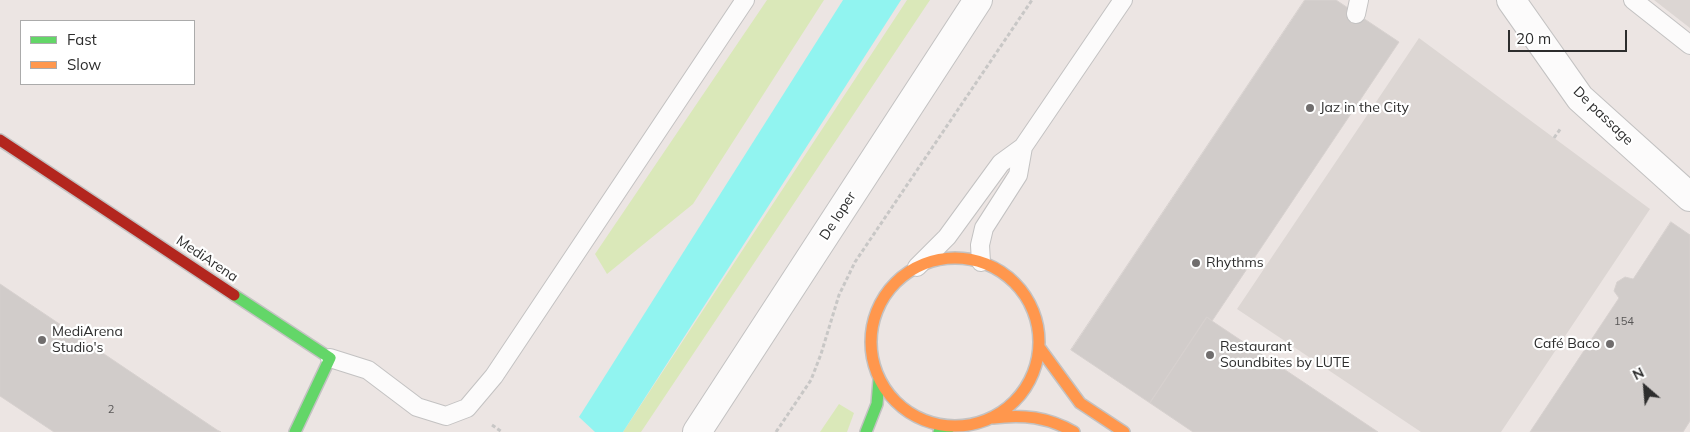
<!DOCTYPE html>
<html>
<head>
<meta charset="utf-8">
<style>
	body { margin:0 }
	#map { position:relative; width:1690px; height:432px; overflow:hidden; background:#ece5e3; font-family:Mulish,sans-serif }
	canvas { display:block }
	.legend { position:absolute; left:20px; top:20px; width:175px; height:65px; box-sizing:border-box; background:#fff; border:1px solid #ababab; margin:0; padding:6px 9px; list-style:none; font-size:15px; color:#2d2d2d }
	.legend li { display:flex; align-items:center; gap:10px; height:25px }
	.legend b { width:25px; border:1px solid #ababab }
	.north { position:absolute; left:1620px; top:362px; width:50px; height:50px; -webkit-text-stroke:4px #fff; paint-order:stroke; rotate:333deg; font-size:14px; font-weight:700; line-height:20px; text-align:center; color:#2d2d2d }
	.north::after { content:''; display:block; margin:auto; width:18px; height:22px; background:#2d2d2d; clip-path:polygon(50% 0,100% 100%,50% 72%,0 100%) }
	.scale { position:absolute; left:1508px; top:30px; width:119px; height:22px; box-sizing:border-box; border:2px solid #2d2d2d; border-top:0; padding-left:6px; font-size:15px; line-height:18px; white-space:nowrap; color:#2d2d2d; -webkit-text-stroke:4px #fff; paint-order:stroke }
</style>
</head>
<body>
<div id="map">
<canvas width="1690" height="432"></canvas>
<ul class="legend">
<li><b style="height:6px;background:#63d668"></b>Fast</li>
<li><b style="height:6px;background:#ff974d"></b>Slow</li>
</ul>
<div class="north">N</div>
<div class="scale">20 m</div>
</div>
<script>
const g = document.querySelector('canvas').getContext('2d');
g.lineJoin = 'round';
function paint(path, color) { g.fillStyle = color; g.fill(path, 'evenodd'); }
function trace(path, color, width, dash) { g.strokeStyle = color; g.lineWidth = width; g.lineCap = dash ? 'butt' : 'round'; g.setLineDash(dash || []); g.stroke(path); }
function label(font, color, halo, rows, align = 'center') {
  g.font = font + ' Mulish,sans-serif'; g.lineWidth = 4.5; g.setLineDash([]); g.textBaseline = 'middle'; g.strokeStyle = halo; g.fillStyle = color; for (const [text, x, y, turn = 0] of rows) {
    g.save(); g.translate(x, y); g.rotate((+turn || 0) * Math.PI / 180); g.textAlign = isNaN(turn) ? turn : align; if (halo) g.strokeText(text, 0, 0); g.fillText(text, 0, 0); g.restore();
  }
}
paint(new Path2D(`
	M767,0H824L693,204L607,274L595,254Z
	M907,0H930L641,432H623Z
	M839,404L854,413L847,432H820Z`), '#dae8b9');
paint(new Path2D(`
	M1654,0H1690V28Z
	M1419,38L1650,209L1501,432H1421L1237,309Z`), '#dcd6d3');
paint(new Path2D(`
	M843,0H901L623,432H595L579,417Z`), '#91f4f0');
const building = new Path2D(`
	M1305,0H1336L1399,42L1212,321L1207,317L1150,403L1071,350Z
	M1671,222L1690,235V421L1683,432H1530L1619,298L1614,291L1617,282L1625,277L1633,279Z
	M0,284L217,430L221,432H54L0,396Z
	M1207,317L1212,321L1378,432H1193L1150,403Z`);
paint(building, '#d1ccca');
trace(building, '#d7d1cf', 1);
const lane = new Path2D(`
	M1633,0L1690,45
	M1356,14L1359,0
	M981,262L980,245L984,228L1018,175L1023,147
	M917,267L947,237L1001,163L1023,147L1123,0
	M330,358L368,370L417,407L446,416L467,408L494,376L745,0`);
const street = new Path2D(`
	M1511,0L1580,98L1690,197
	M697,432L978,0`);
const fast = new Path2D(`
	M234,295L330,358L295,432
	M866,432L877,404L879,380
	M939,432L950,427`);
const slow = new Path2D(`
	M871 342a84 84 0 1 1 168 0a84 84 0 1 1-168 0Z
	M1039,347L1080,403L1124,432
	M993,418C1023,414 1048,417 1074,432`);
const jam = new Path2D(`
	M0,140L234,295`);
trace(lane, '#c3c2c2', 20);
trace(street, '#c3c2c2', 30);
trace(fast, '#c3c2c2', 14);
trace(slow, '#c3c2c2', 14);
trace(jam, '#c3c2c2', 14);
trace(new Path2D(`
	M1554,138L1561,128
	M492,425L502,432
	M776,432L811,380L821,354L839,295L855,262L1032,0`), '#c8c7c6', 3, [4, 2.5]);
trace(lane, '#fcfbfb', 18);
trace(street, '#fcfbfb', 28);
trace(fast, '#63d668', 11);
trace(slow, '#ff974d', 11);
trace(jam, '#b3261e', 11);
for (const [x, y, r, color] of [
	[1310,108,5,"#706d6d"],
	[1196,263,5,"#706d6d"],
	[42,340,5,"#706d6d"],
	[1610,344,5,"#706d6d"],
	[1210,355,5,"#706d6d"]
]) { const dot = new Path2D(); dot.arc(x, y, r, 0, 2 * Math.PI); g.fillStyle = color; g.fill(dot); trace(dot, '#fff', 2); }
label('11px', '#585656', null, [
	["154",1624,322],
	["2",111,410]
]);
label('14px', '#2d2d2d', '#fff', [
	["Jaz in the City",1320,108],
	["Rhythms",1206,263],
	["MediArena",52,332],
	["Studio's",52,348],
	["Café Baco",1600,344,"right"],
	["Restaurant",1220,347],
	["Soundbites by LUTE",1220,363]
], 'left');
label('14px', '#2d2d2d', '#fff', [
	["De passage",1603,116,44],
	["De loper",838,216,-57],
	["MediArena",207,259,34]
]);
</script>
</body>
</html>
